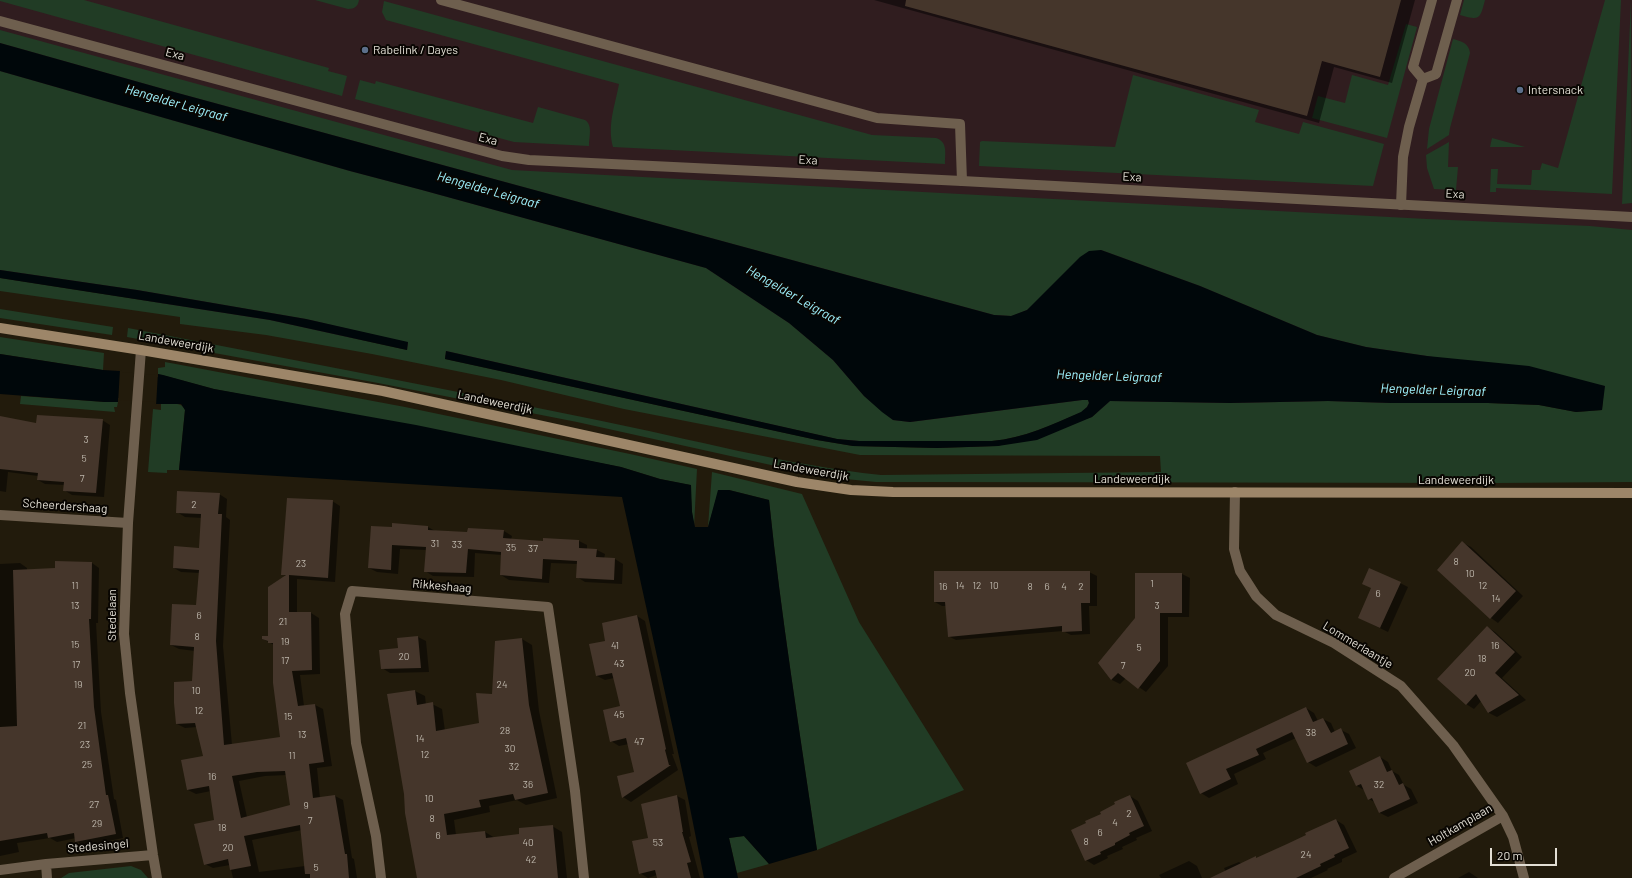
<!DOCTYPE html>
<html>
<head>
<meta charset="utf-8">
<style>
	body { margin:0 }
	#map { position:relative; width:1632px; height:878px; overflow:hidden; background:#221b0c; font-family:Barlow,sans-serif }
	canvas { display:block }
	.scale { position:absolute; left:1490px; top:848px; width:67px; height:18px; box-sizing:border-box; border:2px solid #e3dfd5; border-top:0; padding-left:5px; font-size:12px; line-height:14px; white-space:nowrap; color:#e3dfd5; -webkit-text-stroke:3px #090602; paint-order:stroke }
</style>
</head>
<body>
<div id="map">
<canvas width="1632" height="878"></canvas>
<div class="scale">20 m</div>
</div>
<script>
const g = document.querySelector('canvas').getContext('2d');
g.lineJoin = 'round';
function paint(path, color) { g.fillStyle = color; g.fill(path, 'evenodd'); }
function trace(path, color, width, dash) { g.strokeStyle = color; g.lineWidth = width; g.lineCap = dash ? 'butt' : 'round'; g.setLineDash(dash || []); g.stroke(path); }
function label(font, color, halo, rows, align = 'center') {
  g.font = font + ' Barlow,sans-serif'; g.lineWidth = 4; g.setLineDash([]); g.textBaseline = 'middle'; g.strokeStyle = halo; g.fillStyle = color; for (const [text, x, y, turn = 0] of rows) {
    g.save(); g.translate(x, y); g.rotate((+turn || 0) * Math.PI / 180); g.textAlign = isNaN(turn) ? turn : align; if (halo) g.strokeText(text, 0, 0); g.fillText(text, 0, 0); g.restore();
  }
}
paint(new Path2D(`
	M0,0H1632V399L1604,397L1087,413L867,445L445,355L0,274Z`), '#301d1f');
paint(new Path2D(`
	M0,0H84L329,68L328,71L347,76L342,96L0,1Z
	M315,0H359C358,6 355,9 348,9Z
	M1464,0H1485C1480,19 1480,21 1460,15Z
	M1605,0H1621L1612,194L1496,188V192H1490L1491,169H1498L1497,184L1531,185L1532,170H1540L1542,163L1558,168Z
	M1631,0L1632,203L1622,204Z
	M384,1L872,135L936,138C948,142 945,153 945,164L613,147C607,125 615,106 619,84L386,20L382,12Z
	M1406,24L1417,27L1387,138L1312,118L1318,96L1345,103L1352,75L1388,85Z
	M0,30L512,170L1427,219L1590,226L1632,230V482L1495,483L928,482H876L825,477L577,422L378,383L127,337L128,328C284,358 441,388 597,420C692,439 785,465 881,475L1161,472L1160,456L860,455L624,409L501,380L372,354L266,335L180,324V317L0,291V278L270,320L407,350L408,343L306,319L137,290L0,270V71L350,171L422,190L706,268L789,323L833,360L864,396L893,420L910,422L1082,400H1088L1089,403L1087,407L1082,412C1052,425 1024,438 992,441H859L837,439L446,351L445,359L817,440L853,446L937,448L998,446L1092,417L1110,401L1230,403L1328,401L1391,403H1488L1539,405L1576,412L1602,410L1604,386L1427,356L1366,347L1317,335L1200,286L1101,250L1027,310L1012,316L994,315L174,92L0,43Z
	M1453,39C1461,41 1469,43 1470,53L1450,128L1449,135L1427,149L1429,129Z
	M1133,75L1259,110L1255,122L1299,134L1303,122L1384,144L1373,186L979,166L980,142L982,141L1115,147Z
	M360,80L375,84L376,81L387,84L533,123L538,107L585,120C593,125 589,137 589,146L514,142L355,99Z
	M1492,138L1525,147H1490Z
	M1449,142L1448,167H1458L1456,190L1434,189L1427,168L1426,155Z
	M0,309L113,327L112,335L0,318Z
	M0,337L104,353L103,370L0,354Z
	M165,362L405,407L630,454L697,469L694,527L692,512L690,485L660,479L621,467L214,389L158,374V368L165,367Z
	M21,396L105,402H118L117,407H114L115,412L20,404Z
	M161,404C169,404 182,401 185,410L179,470H167V473L148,472L153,409L161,410Z
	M712,472L802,494L859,622L964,790L817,850C800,733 781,617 769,500L729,490H719L708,527Z
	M744,836L769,864L737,873L729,838Z
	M131,866L141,870L148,878H61L69,873Z`), '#213c25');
paint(new Path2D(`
	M0,43L174,92L994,315L1011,316L1027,310L1080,257L1089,251L1101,250L1200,286L1317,335L1366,347L1427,356L1529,366L1605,386L1602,410L1576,412L1539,405L1488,403H1391L1328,401L1230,403L1110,401L1092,417L1037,440L998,446L937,448L853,446L817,440L445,359L446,351L837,439L859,441H992C1024,438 1052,425 1081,412L1087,407L1089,403L1088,400H1082L910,422L893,420L882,412L864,396L833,360L789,323L706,268L422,190L350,171L0,71Z
	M0,270L137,290L306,319L408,342L407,350L270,320L0,278Z
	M0,354L103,370L120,371V374L158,377V374L163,375L214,389L416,425L621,467L660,479L691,485L692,512L695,527H708L718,490H729L769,500C781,617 800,733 817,850L769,864L744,836L729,838L738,878H704L687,793L622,497L179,470L185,410L181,404H156V401L118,398V402H105L0,394Z`), '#00070a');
paint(new Path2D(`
	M120,369L122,372L156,375L158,372L156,406L154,402L120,400V403L118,404Z`), '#221b0c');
paint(new Path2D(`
	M874,0H1415L1392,83L1334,67L1319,123Z
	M0,417L37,424L102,420L110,425L104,497L72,495L64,490L65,485L45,484L38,480V476L8,472L6,492L0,491Z
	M219,494L227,499L226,517L230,520L223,646L232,745L281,738L274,645L263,639L269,637L286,576L282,574L332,501L340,506L335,582L297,579V613H311L319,618L320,674L300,675L304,706L315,705L323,709L332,766L317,768L320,798L335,796L343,800L352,858L354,859L357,878H233L230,865L213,868L205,864L215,820L211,791L196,794L188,790L204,757L197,727L185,728L177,724L193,682L195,651L179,649L171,645L197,606L200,573L181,572L174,568L200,549L202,518L185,517L177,512ZM287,775L291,806L247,817L239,781L265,776ZM302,830L305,866L259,872L252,840Z
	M372,527H428L435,531L468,533L504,531L512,536L511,540L544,542V539L579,541L587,545V549L597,550L605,554L604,559H615L623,564L622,584L585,582L577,577V564L551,563L549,583L509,580L501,575L502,555L475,553L474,577L433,576L425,571L426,550L400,549L398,574L377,572L369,568Z
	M1463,543L1471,547L1523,596L1498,623L1491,618Z
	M20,563L27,568V570L56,569L92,563L99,568L98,623H96L101,712L114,799L116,800L123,838L84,846L76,841V838L57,842L50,838L17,843L19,852L0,856V564Z
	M1089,572L1097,576V606H1089L1090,634L1071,635L1063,631L956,640L948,636L946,606H942L935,602Z
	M1182,574L1190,578L1189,617H1168V666L1146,692L1126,678L1120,684L1112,680L1099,663Z
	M1400,583L1408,587L1388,632L1359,618Z
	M637,616L645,621L674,754H672L678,770L631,802L623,797L619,776L635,773L629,744L619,746L611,741L621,707L614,678L605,680L597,676L607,641Z
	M1487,627L1495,632L1522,657L1502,678L1526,700L1497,717L1489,713L1482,700L1474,709L1466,704Z
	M418,637L426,641L429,672L390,673L382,668L399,649L398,639Z
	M522,639L532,645L539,711L557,798L526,805L517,800L489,806L490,812L454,820L456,835L485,832L495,838L520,835L552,826L562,832L567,878H423L405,794L388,694L415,691L425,696L426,705L432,704L442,709L445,731L480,724L493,695L496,642Z
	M1306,708L1314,713L1318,721L1323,719L1331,723L1335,732L1341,730L1349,734L1356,748L1316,767L1308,762L1296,738L1263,753L1266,759L1234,774L1238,784L1209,798L1201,793L1187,764Z
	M1380,757L1388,762L1392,771L1399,775L1404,785L1411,789L1418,803L1388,817L1380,813L1376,803L1369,799L1364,790L1357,786Z
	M677,796L685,800L691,836L689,837L700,878H658L657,875L648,878L640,873Z
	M1130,796L1138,801L1152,831L1136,838L1137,840L1122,847L1123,849L1107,856L1108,858L1094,865L1086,860L1072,831L1102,814Z
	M1336,820L1344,825L1357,852L1342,859V862L1327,869L1328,870L1311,878H1229L1224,868L1239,862L1242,864L1256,858L1258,859L1308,836Z
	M1189,861L1197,866L1202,878H1161L1159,875Z
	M1469,872L1478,878H1458Z`), '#0007');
paint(new Path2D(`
	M906,0H1401L1380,77L1322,61L1307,116L905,6Z
	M37,415L103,419L96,493L63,491L64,482L37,480L38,473L0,469V416L36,423Z
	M177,491L220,493L218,514H222L216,641L224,745L280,737L273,683V643H268V641L262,639V636H268V587L286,575H281L287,498L333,500L328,578L289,575V612H311L312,670L292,671L298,706L315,704L324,762L309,764L313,798L335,795L345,854H347L349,878H310V874H305L300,825L244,836L251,866L230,870L228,859L204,865L194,824L214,820L209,786L187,790L181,760L203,756L195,723L176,724L174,703V682L192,681L194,647L170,645L172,604L196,605L199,570L173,568L174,546L199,548L201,514L176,513ZM285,771L290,805L241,818L232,776L257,772Z
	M392,523L428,526V530L448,531L467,532L468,528L504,530L503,538L543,541V538L579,540V548L597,549L596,557L615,558L614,580L576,578L577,561L543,559L542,579L500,575L501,552L468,549L466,573L424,572L426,547L392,545L391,570L368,568L371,526L392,527Z
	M1462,541L1516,591L1490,619L1437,570Z
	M55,561L92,562L91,619H89L94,707L106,795H108L116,834L75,842L74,833L48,838L47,833L0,841V727L17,726L13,570L55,568Z
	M1369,568L1401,582L1380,628L1358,618L1371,588L1362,584Z
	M934,571H1090V603H1081L1082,631L1062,632V626L948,637L945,602H934Z
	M1135,573H1182V613H1160V661L1138,689L1118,673L1111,680L1098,663L1135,618Z
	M637,615L666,749L665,750L669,765H671L622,798L617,776L634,772L626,738L610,742L603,710L620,706L616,689L612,673L596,676L589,644L605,641L602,623Z
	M1487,626L1515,652L1495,673L1519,695L1488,713L1476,694L1466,705L1437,679Z
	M418,636L421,668L381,669L379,650L398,648L397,638Z
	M522,638L529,705L548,793L515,800L513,794L479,800L481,807L444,814L447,835L485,831L486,838L519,834V828L553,825L558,878H417L405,813L404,794L387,694L415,690L417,705L433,702L436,731L479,723L476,693L492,694L495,641Z
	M1306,707L1313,722L1323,718L1331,733L1341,728L1348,744L1307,763L1292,732L1256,749L1259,755L1226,769L1231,779L1200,794L1186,763Z
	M1380,756L1387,772L1392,770L1399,785L1403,783L1410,799L1379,813L1372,798L1368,800L1361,784L1356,786L1349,771Z
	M677,795L683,832H682L691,862L687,863L691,878H657L655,870L639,874L632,841L648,838L641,804Z
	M1130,795L1144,826L1129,833L1130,835L1115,843V845L1100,852L1101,854L1085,861L1071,830L1086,823L1085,821L1101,814L1100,812L1115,804L1114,802Z
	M1336,819L1349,848L1334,855L1335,857L1320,864L1321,866L1296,878H1210L1256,856V858L1287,844L1306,835L1305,833Z`), '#45362b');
trace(new Path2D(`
	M441,0L877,118L960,124L962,181
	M1423,79L1436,74L1457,0
	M1423,79L1413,67L1432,0
	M1401,205L1403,157L1409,127L1423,79`), '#6e5f4e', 10);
trace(new Path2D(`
	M0,21L502,156L529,160L962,181L1632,217
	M141,350L128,523L124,634L130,693L153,855L157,878
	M1235,492L1234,549L1240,571L1256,596L1276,615L1334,643L1401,686L1453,745L1503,816L1513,837L1524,878
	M0,515L128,523
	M46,864L47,878
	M0,870L46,864L153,855
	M381,878L376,836L356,743L345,614L352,591L548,607L575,791L584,878
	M1394,878L1503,816`), '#6e5f4e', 10);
trace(new Path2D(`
	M0,328L141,350L383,391L797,482L851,490L893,492L1632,493`), '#9d8669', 10);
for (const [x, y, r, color] of [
	[365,50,4,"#5c6f8a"],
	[1520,90,4,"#5c6f8a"]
]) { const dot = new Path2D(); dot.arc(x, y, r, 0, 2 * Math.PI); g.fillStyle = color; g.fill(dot); trace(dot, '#090602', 1.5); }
label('10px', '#bcb5aa', null, [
	["3",86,440],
	["5",84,459],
	["7",82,479],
	["2",194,505],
	["31",435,544],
	["33",457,545],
	["35",511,548],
	["37",533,549],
	["8",1456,562],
	["23",301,564],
	["10",1470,574],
	["1",1152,584],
	["11",75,586],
	["14",960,586],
	["12",977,586],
	["10",994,586],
	["12",1483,586],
	["16",943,587],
	["8",1030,587],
	["6",1047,587],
	["4",1064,587],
	["2",1081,587],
	["6",1378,594],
	["14",1496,599],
	["13",75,606],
	["3",1157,606],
	["6",199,616],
	["21",283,622],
	["8",197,637],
	["19",285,642],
	["15",75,645],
	["41",615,646],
	["16",1495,646],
	["5",1139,648],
	["20",404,657],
	["18",1482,659],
	["17",285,661],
	["43",619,664],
	["17",76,665],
	["7",1123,666],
	["20",1470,673],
	["19",78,685],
	["24",502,685],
	["10",196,691],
	["12",199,711],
	["45",619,715],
	["15",288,717],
	["21",82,726],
	["28",505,731],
	["38",1311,733],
	["13",302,735],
	["14",420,739],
	["47",639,742],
	["23",85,745],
	["30",510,749],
	["12",425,755],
	["11",292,756],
	["25",87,765],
	["32",514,767],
	["16",212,777],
	["36",528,785],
	["32",1379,785],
	["10",429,799],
	["27",94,805],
	["9",306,806],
	["2",1129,814],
	["8",432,819],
	["7",310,821],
	["4",1115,823],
	["29",97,824],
	["18",222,828],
	["6",1100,833],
	["6",438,836],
	["8",1086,842],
	["40",528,843],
	["53",658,843],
	["20",228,848],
	["24",1306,855],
	["42",531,860],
	["5",316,868]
]);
label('12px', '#e3dfd5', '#090602', [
	["Rabelink / Dayes",373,50],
	["Intersnack",1528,90]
], 'left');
label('12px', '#e3dfd5', '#090602', [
	["Exa",175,54,15],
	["Exa",488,139,15],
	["Exa",808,160,3],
	["Exa",1132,177,3],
	["Exa",1455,194,3],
	["Landeweerdijk",176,342,10],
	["Landeweerdijk",495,402,12],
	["Landeweerdijk",811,470,10],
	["Landeweerdijk",1132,479],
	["Landeweerdijk",1456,480],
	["Scheerdershaag",65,506,4],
	["Rikkeshaag",442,586,5],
	["Stedelaan",112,615,-90],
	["Lommerlaantje",1358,645,31],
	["Holtkamplaan",1460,825,-30],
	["Stedesingel",98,846,-5]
]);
label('italic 13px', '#a0f4ff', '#090602', [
	["Hengelder Leigraaf",176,103,16],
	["Hengelder Leigraaf",488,190,16],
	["Hengelder Leigraaf",793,295,30],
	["Hengelder Leigraaf",1109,376,2],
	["Hengelder Leigraaf",1433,390,2]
]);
</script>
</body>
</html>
